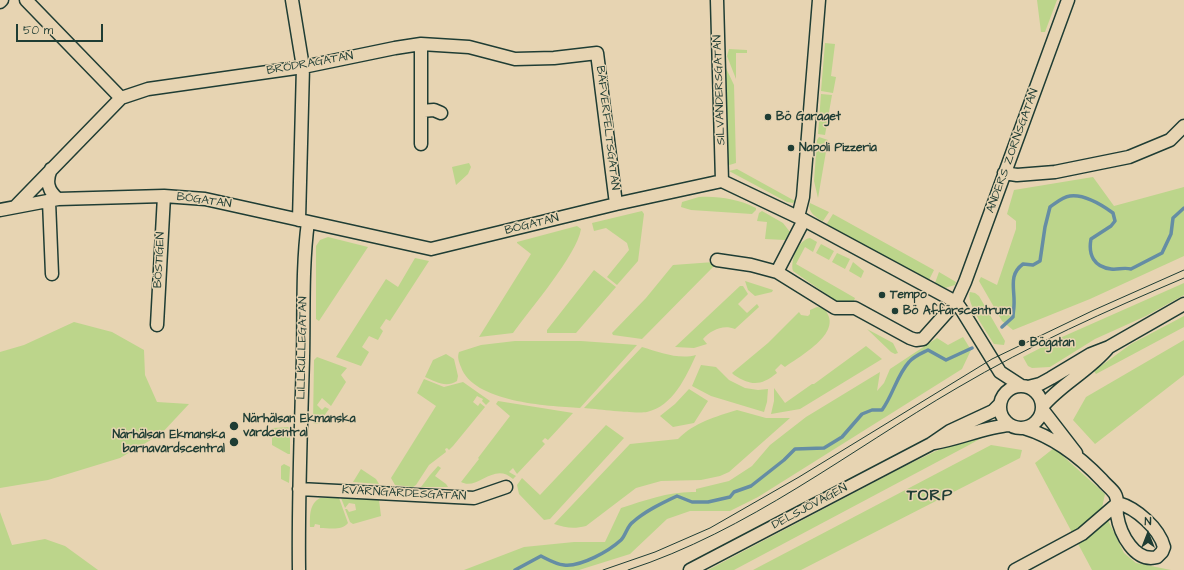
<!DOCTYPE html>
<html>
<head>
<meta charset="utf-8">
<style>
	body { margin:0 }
	#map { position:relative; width:1184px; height:570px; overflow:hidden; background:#e7d4b2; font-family:"Architects Daughter",sans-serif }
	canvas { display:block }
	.north { position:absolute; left:1128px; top:514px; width:40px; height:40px; -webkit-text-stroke:3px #e7d4b2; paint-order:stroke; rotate:0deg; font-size:11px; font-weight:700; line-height:16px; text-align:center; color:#1f3d34 }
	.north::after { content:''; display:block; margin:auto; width:14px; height:18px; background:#1f3d34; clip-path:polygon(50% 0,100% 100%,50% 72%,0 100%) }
	.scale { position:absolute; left:16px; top:24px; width:87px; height:18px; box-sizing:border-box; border:2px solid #1f3d34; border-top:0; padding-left:5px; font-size:12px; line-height:14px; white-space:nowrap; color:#1f3d34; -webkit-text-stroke:3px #e7d4b2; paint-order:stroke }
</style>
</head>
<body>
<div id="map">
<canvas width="1184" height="570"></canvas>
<div class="north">N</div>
<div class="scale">50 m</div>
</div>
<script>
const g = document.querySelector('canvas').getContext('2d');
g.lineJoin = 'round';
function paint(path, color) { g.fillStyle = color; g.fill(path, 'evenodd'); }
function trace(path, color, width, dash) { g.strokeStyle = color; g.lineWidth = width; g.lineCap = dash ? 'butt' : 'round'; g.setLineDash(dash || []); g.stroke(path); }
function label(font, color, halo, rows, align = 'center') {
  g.font = font + ' "Architects Daughter",sans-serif'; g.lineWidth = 3; g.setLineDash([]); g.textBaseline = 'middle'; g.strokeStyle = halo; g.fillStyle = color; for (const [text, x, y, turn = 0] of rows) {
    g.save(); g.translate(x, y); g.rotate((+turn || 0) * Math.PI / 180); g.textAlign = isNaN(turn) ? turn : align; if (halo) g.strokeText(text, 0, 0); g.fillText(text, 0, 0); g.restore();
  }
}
paint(new Path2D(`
	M1037,0H1057L1045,32H1041Z
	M825,43L835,44L831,76L836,77L833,93L821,91Z
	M729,49L747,50V53H736V79L727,56Z
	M724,64L734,85L736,163L726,166Z
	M821,94L832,95L825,135L818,134Z
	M819,137L828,140L818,198L814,181L817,140Z
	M469,163L471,167L468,174L456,185L452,167Z
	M737,169L795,201L793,203L787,202L729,171Z
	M1093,177L1114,206L1184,187V256L1090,299L1013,330L1002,321L979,281L981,277L997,285L1016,229V221L1007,214L1014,190Z
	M699,197C719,196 738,199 756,208V210L752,214L691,210L681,207L682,202Z
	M810,203L829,212L823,221C816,218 807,211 810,203Z
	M642,211L644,214L638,261L617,285L607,277L629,250L627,243L606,228L594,231L592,223Z
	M762,211L783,223L790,232L785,240L765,239L767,222L757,221L759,213Z
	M833,214L934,270L929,280L826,225Z
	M577,226L581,229C577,255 530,309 513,333L479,337L531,254L517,243V242Z
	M328,237L368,247L319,321L316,319V246L320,240Z
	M810,238L817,242L813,252L805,247L796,264L855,298L852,305H842L793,271C790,261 798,240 810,238Z
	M821,244L834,251L829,260L816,253Z
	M837,253L850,259L845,269L832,262Z
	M415,258L429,261L390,321L386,319L380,328L383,331L378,340L369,336L362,347L369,352L361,366L336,357L386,279L398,287Z
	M714,262V266L642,339L613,335L612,333L646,298L673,265Z
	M853,262L864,271L861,278L849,271Z
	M594,270L616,287L576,333H547V330Z
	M939,272L956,282L955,285L945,288L935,283Z
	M745,281L773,290L772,292L755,296L748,290Z
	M1184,283V295L1146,316L1095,339L1050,367L1032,368L1028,366L1023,357L1062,337Z
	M740,286H743L748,294L738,304L747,313L757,304L759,307L735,329C723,324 711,330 703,339L707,344L694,348L675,347Z
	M970,292L975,293L979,296L1005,341L1004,345L994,344C988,334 965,302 970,292Z
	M817,307L823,308C847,331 800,356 785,367L781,364L775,370L777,373C761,386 751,386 734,375L732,373L768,343L799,312L801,315L808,316L810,314V310Z
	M1184,316V327L1096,374L1094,371L1131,344Z
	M74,322L112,332L144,350L145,375L157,402L189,404L161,434L120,458L48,480L0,488V352L24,345Z
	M867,329L893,343L898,353L895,354L891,352Z
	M963,337L971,350L962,369L758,497L730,511H690L667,519L630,554L579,570H464L524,547L574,542H605L621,508C646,500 670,491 696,492V489L729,481L752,466L770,445L806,417L880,372L877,391L884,383L890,369L937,338L948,345Z
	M1184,340V375L1095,444L1073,420L1086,397Z
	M515,341H581L637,345L580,408C547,406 473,402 461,367C459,362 457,357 459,352L481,345Z
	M866,346L882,359L800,409L771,414L774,401V388L785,403L812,384H814Z
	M642,347C659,352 679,360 696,355C686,377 673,406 647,412C635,414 598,409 584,408Z
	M446,354L454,359L458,376L457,381C446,388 436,382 425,377L433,360Z
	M317,357L347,368L341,375L346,382L331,406L322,398L317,405L322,410L325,407L329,409L319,423L315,424L313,423L314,360Z
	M701,365L716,367L729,380L745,388L758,390L768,389L767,402L764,412L711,396L692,386Z
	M424,379L444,387L463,382L490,401L486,405L482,401L483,399L477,396L473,402L478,406L480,403L485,407L453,446L449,450L447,448L445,449L446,452L429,465L416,485L413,487L395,485L391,478L436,406L417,393Z
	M689,389L708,401L694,423L673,427L660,416L675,404Z
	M498,401L573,413L548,440L545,438L542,441L545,444L517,474L513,468L509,472L516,476L513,479C494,461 478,491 461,482L479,459L478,458L510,416L496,404Z
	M737,410L766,418H790L729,472L720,476L701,480L661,481L636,488L586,526C574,529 566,528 554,524L630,444L678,439C695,422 715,417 737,410Z
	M606,425L624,438L550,519L544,520L519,494L517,485L522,478L540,495Z
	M290,427V454H288L272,445V429L273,428Z
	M984,434L985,436L969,445L734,570H708L903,467L936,451Z
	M991,445L1022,450L1020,458L801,570H753Z
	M1054,448L1105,494L1102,508L1124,553L1136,563L1171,570H1092L1035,463Z
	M284,464L290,467L289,483L281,479V466Z
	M438,466L441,468L435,476L446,484L448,487H421L430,475Z
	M361,469L376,479L379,484L353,482Z
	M320,498H339L348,523C342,531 329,528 320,528V525L315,524L314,527H310C310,516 309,504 320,498Z
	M341,498L379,500L381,516L353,524L350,522L345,509H347L349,512L356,510L355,504L349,503L345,508Z
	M0,512L12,545L45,539L65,546L98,570H0Z`), '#bcd58b');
trace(new Path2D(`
	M1002,327L1013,317C1013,313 1014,309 1014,305C1015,289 1008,275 1023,264L1033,265L1040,261L1045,227L1050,207C1056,203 1062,197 1070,196C1085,194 1102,205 1113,213L1115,221L1111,226L1091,239C1088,255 1094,267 1111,269C1118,270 1123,267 1131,269L1162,253L1171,234L1173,218L1184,208
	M515,570L541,556C549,560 555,564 564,565C581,567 609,551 621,540C626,535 627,526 633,522C645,511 662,503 677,496L692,502H708L730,497L734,492L751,486L784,460L795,449L824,448L842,437L862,414L872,410H882C893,395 897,375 909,362C914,356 922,353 928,350L946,360L972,348`), '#658da4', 3.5);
const minor = new Path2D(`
	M26,0L121,98
	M292,0L303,67L299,220
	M717,0L722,181
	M0,2L2,0
	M421,111L434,110L441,113
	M421,144V44
	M51,169C46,181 47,190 58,199
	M1004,173L1017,175L1055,172L1129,157L1170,140L1184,126
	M49,201L52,274
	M16,206L121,98L148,89L303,67L395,48L421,44L469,47L515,59L554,58L597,53L616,204
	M0,210L58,199L164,196L205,199L431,249L616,204L722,181L804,220L956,302L963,312L1000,372L1020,385
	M798,217L803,197L819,0
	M717,260L751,265L777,272L835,308H855L910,338L916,340L923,339L956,302L965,282L1068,0
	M777,272L804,220
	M157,325L164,196
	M1000 407a21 21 0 1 1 42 0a21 21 0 1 1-42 0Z
	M1028,387L1040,384L1051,378L1091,354L1109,347L1184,304
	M1042,407C1061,384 1089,371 1108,348
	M1042,409L1076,453
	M1024,428C1054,437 1081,458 1102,480C1106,485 1112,489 1115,494C1119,501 1116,508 1117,515C1120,534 1135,563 1157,557L1162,552L1164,547C1159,528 1136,508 1118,503
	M934,443C960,439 984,427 1010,425
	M299,489L474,498L506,487
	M299,570C298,499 301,429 303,358C304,312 302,267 308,222
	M690,570L931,444L950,431L993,411L1000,404
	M1015,570L1082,534L1118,503`);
trace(minor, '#1f3d34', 15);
trace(minor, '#e7d4b2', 12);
trace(new Path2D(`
	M603,570L655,552L710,528L799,477L992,359L1094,310L1184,270
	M628,570C748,531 849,451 957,388C1030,345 1106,311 1184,278`), '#1f3d34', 1);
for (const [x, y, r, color] of [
	[768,117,4,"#1f3d34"],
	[791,148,4,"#1f3d34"],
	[882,295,4,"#1f3d34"],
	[895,311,4,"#1f3d34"],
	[1022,343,4,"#1f3d34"],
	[234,426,5,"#1f3d34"],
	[234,442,5,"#1f3d34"]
]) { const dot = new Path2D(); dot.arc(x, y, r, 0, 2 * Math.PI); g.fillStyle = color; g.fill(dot); trace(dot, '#e7d4b2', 1.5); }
label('12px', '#1f3d34', '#e7d4b2', [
	["BRÖDRAGATAN",310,64,-10],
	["SILVANDERSGATAN",720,90,-92],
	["BÄFVERFELTSGATAN",607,128,83],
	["ANDERS ZORNSGATAN",1013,151,-70],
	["BÖGATAN",204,201,8],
	["BÖGATAN",532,225,-14],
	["BÖSTIGEN",160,260,-87],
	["LILLKULLEGATAN",303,348,-89],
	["KVARNGÄRDESGATAN",404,494,3],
	["DELSJÖVÄGEN",810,507,-28]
]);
label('bold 12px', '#1f3d34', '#e7d4b2', [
	["Bö Garaget",776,117],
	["Napoli Pizzeria",799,148],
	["Tempo",890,295],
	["Bö Affärscentrum",903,311],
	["Bögatan",1030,343],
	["Närhälsan Ekmanska",243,419],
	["vårdcentral",243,433],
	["Närhälsan Ekmanska",225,435,"right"],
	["barnavårdscentral",225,449,"right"]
], 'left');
g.letterSpacing = '1px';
label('bold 16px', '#1f3d34', '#e7d4b2', [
	["TORP",930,497]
]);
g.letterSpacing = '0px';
</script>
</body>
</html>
